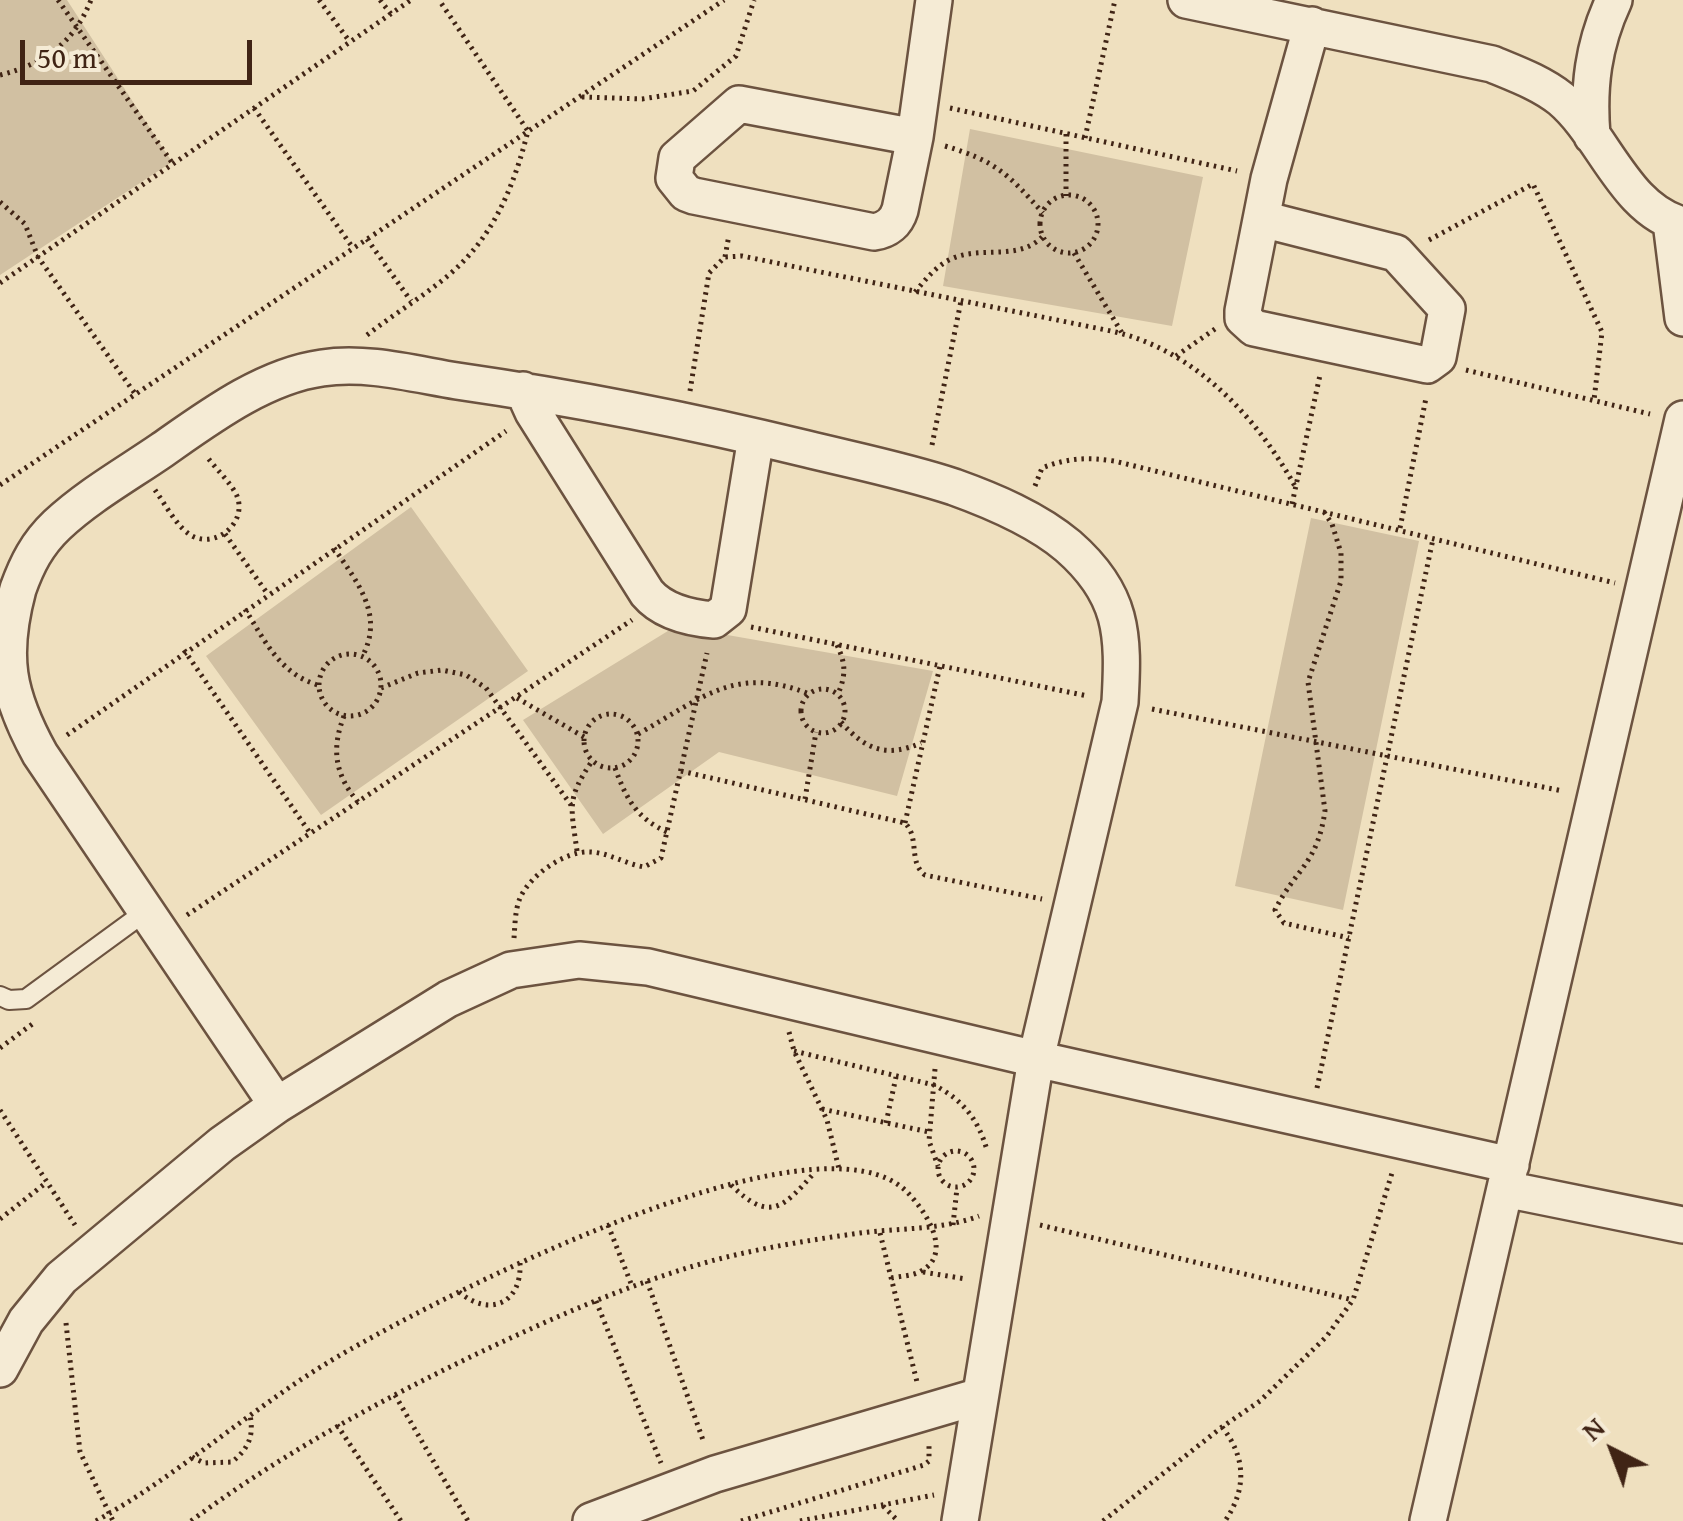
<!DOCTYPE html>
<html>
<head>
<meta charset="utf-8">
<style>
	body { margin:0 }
	#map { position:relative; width:1683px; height:1521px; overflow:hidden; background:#efe0bf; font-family:"Gentium Book Plus",serif }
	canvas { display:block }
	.north { position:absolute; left:1563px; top:1401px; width:100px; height:100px; -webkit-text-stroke:8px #f5ebd5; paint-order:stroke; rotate:318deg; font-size:28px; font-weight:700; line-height:40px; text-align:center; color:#402415 }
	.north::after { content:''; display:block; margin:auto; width:35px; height:45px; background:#402415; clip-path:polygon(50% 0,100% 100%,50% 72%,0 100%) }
	.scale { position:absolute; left:20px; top:40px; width:232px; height:45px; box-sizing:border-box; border:5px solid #402415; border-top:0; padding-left:12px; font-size:30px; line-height:35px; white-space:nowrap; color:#402415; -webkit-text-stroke:8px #f5ebd5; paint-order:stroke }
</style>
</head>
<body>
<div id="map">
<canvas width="1683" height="1521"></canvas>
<div class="north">N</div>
<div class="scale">50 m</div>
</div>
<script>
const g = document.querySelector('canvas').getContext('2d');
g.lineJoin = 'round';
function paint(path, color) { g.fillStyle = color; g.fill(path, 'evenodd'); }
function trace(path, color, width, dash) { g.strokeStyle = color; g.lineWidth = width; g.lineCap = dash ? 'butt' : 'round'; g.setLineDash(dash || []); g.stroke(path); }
paint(new Path2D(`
	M0,0H67L172,162L0,275Z
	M970,129L1203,177L1172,326L943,286Z
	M411,507L528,671L321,815L206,656Z
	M1311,518L1419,541L1343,910L1235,886Z
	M676,626L933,671L897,796L719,752L603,834L523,720Z`), '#d1c0a2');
const lane = new Path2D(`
	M0,996L9,1000L26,999L145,912`);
const street = new Path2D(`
	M1186,0L1492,64C1516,74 1541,83 1561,99C1604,135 1624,210 1683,225
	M1592,136C1588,87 1593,45 1614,0
	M915,137L739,104L677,158L674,178L686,193L694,196L874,232C887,230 896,223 900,210L915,137L934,0
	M1262,219L1396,253L1447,309L1438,357L1427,365L1254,328L1243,318V311L1269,179L1312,25
	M1671,222L1683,318
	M523,390L533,412L647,593C663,612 690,618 714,620L728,609L756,437
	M277,1105L40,754C7,694 0,656 18,589C27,564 37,544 57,525C88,496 127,474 162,450C209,417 264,376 322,368C366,361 414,374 457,381C575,398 692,421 807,449C856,461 906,471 954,487C993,501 1036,519 1068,546C1123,594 1124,634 1120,702L1036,1059L960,1521
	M1505,1189L1683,1225
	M0,1369L26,1321L61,1278L222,1144L277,1105L448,999L511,970L579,960L648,967L1036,1059L1511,1165
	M591,1521L715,1474L980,1396
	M1428,1521L1683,419`);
trace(lane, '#6c5340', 22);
trace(street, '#6c5340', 40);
trace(new Path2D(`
	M58,0L173,164
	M319,0L350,42
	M380,0L391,14
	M0,75C44,64 74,43 91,0
	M582,97L642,99L693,91L736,56L754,0
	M254,108L353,248
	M950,108L1237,171
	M1066,134V196
	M1085,138L1115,0
	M945,146C996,161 1008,174 1043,213
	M1040 224a29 29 0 1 1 58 0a29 29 0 1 1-58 0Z
	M0,202L25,224L38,257L136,395
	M367,239L411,301
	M1429,240L1533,184L1602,332L1594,400
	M1074,253L1122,333
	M725,257L729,235
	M0,283L411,0
	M915,292C926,279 936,266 951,259C981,245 1019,262 1043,236
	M367,335C394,314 424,296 450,274C494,236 514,186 528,131L439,0
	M1176,356L1215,329
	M1466,370L1650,414
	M690,391L709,273L725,257L742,256L1111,331C1194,349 1257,417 1296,488
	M932,445L961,301
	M0,485L724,0
	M1035,486L1042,468C1067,458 1087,457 1114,461L1615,583
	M155,490C165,504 176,525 189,534C213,551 248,524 237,496C231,483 217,470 208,458
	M1292,504L1320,375
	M1324,512L1332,524L1341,553V581L1308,682L1325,811C1317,865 1296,868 1275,910L1284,923L1349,938
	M1400,528L1426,398
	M225,534L267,593
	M334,548C357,582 384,614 363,655
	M245,609C265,641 280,674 318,685
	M751,627L1088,696
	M837,645C846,664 846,675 838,694
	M184,650L310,833
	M319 685a31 31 0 1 1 62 0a31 31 0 1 1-62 0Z
	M381,688L418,673L442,670L466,675L486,688L571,805
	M801 711a22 22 0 1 1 44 0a22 22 0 1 1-44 0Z
	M517,698L584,737
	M1152,709L1563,791
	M584 741a27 27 0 1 1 54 0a27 27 0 1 1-54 0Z
	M344,716C331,749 335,775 358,802
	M841,722C866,750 886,758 921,743
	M638,734C701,699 735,664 809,694
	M67,735L506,431
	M615,768C626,798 636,818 667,832
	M681,771L905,823C920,838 908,862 925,875L1042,899
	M805,799L816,732
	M905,823L940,666
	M577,851C571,806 566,800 592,761
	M187,915L632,620
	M514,938C515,925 515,910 520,898C530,875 566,850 591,852C609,853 626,864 644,867L661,858L707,653
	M789,1032L794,1051L827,1120L839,1169
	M0,1048L35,1022
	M794,1051L934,1085C963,1100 978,1119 987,1150
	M935,1069L929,1141L938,1166
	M1317,1088L1433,539
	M822,1109L929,1132
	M0,1110L75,1225
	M886,1123L896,1077
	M938 1169a18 18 0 1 1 36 0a18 18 0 1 1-36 0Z
	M731,1185C770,1223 783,1208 815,1172
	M0,1219L47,1182
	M608,1225L632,1286
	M953,1225L957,1188
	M1040,1225L1353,1300
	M880,1233L917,1382
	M923,1272L966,1279
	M647,1281L704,1443
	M459,1292C490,1318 522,1303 520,1263
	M596,1301L661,1463
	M66,1323L80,1452L113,1521
	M395,1395L468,1521
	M337,1425L401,1521
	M1222,1427C1246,1457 1247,1489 1225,1521
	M192,1457L204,1463L232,1462C249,1448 254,1436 250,1415
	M883,1506L898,1521
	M96,1521C177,1476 247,1412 327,1363C421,1306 820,1097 909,1194C927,1213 953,1254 921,1271C913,1276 900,1276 891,1278
	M191,1521C283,1453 382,1399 485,1350C559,1315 632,1283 711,1261C760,1248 810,1240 860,1233C899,1228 942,1230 979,1216
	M741,1521L924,1465L929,1461V1442
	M800,1521L934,1495
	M1103,1521L1222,1427L1260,1401L1326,1337L1353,1300L1392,1173`), '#402415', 5, [2.5, 5]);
trace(lane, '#f5ebd5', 18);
trace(street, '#f5ebd5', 35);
</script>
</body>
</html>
